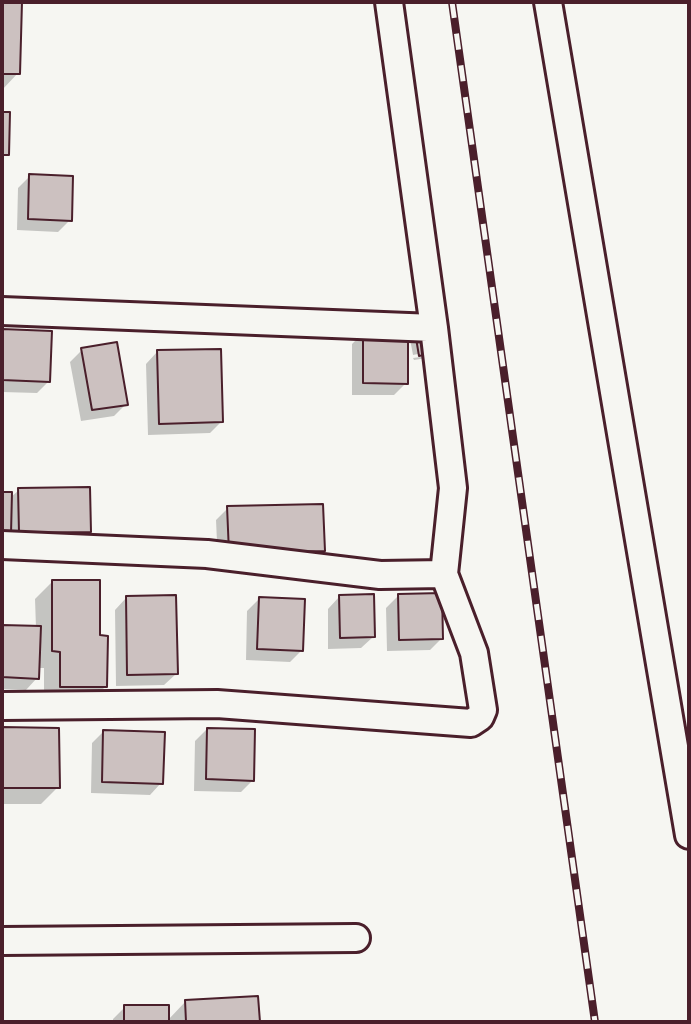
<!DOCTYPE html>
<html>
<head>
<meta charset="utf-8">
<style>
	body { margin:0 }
	#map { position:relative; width:691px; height:1024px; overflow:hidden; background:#f6f6f2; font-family:"Indie Flower",sans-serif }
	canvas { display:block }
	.frame { position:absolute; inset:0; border:4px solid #4a1f2b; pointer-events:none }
</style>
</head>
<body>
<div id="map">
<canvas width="691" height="1024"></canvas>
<div class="frame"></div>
</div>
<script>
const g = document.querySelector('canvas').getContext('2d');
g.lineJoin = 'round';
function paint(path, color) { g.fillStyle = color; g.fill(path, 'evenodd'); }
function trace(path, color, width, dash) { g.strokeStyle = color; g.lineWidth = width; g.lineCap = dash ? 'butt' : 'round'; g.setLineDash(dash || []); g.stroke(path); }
paint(new Path2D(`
	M2,2H20L18,73L2,90Z
	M30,176L70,220L58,232L17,230L18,188Z
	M2,331L50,333L49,381L37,393L2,392Z
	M364,332L406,383L394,395H352V344Z
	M429,332L432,352L427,358L414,360L413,358L428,356V352L413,355L410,339L416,334Z
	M82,350L126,404L114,416L81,421L70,362Z
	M157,352L222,421L210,433L148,435L146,364Z
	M19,490L90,532L78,543L2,540V494H10V498Z
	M228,508L323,550L311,562L218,564L216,520Z
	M52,582L98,637L106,686L89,703H44V668H38L37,678L26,690L2,689V627L36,628L35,599Z
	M398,596L442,638L430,650L387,651L386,608Z
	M339,597L373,637L361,648L328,649V609Z
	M126,598L176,674L164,685L116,686L115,610Z
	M259,599L302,650L290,662L246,660L247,611Z
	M2,729H58V787L41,804H2Z
	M207,729L252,781L241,792L194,791L195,741Z
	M104,731L161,783L150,795L91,793L92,743Z
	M257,998L258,1022H113V1019L125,1007L168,1020L186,1001Z`), '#0003');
const building = new Path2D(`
	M2,2H22L20,74H2Z
	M2,112H10L9,155H2Z
	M29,174L73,176L72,221L28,219Z
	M2,329L52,331L50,382L2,380Z
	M363,330L408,331V384L363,383Z
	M415,332L434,353L419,356Z
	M117,342L128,405L92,410L81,348Z
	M221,349L223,422L159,424L157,350Z
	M90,487L91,532L19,533L18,488Z
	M2,492H12L11,534L2,533Z
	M323,504L325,551L229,553L227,506Z
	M52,580H100V635L108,636L107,687H60V652L52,651Z
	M442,593L443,639L399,640L398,594Z
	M374,594L375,637L340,638L339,595Z
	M176,595L178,674L127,675L126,596Z
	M259,597L305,599L303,651L257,649Z
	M2,625L41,626L39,679L2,677Z
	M2,727L59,728L60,788H2Z
	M207,728L255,729L254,781L206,779Z
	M103,730L165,732L163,784L102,782Z
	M258,996L260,1022H186L185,1000Z
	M124,1005H169V1022H124Z`);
paint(building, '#ccc1c0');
trace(building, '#4a1f2b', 2);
const minor = new Path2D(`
	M548,2L689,835
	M2,311L434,328
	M2,545L207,554L380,575L444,574
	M2,706L217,704L471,723L480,717L483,710L474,653L444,574L453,488L434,328L389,2
	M2,941L356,938`);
trace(minor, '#4a1f2b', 32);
trace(minor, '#f6f6f2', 26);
const rail = new Path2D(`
	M452,2L595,1022`);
trace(rail, '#4a1f2b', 8);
trace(rail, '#f6f6f2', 5, [16]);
</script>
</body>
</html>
